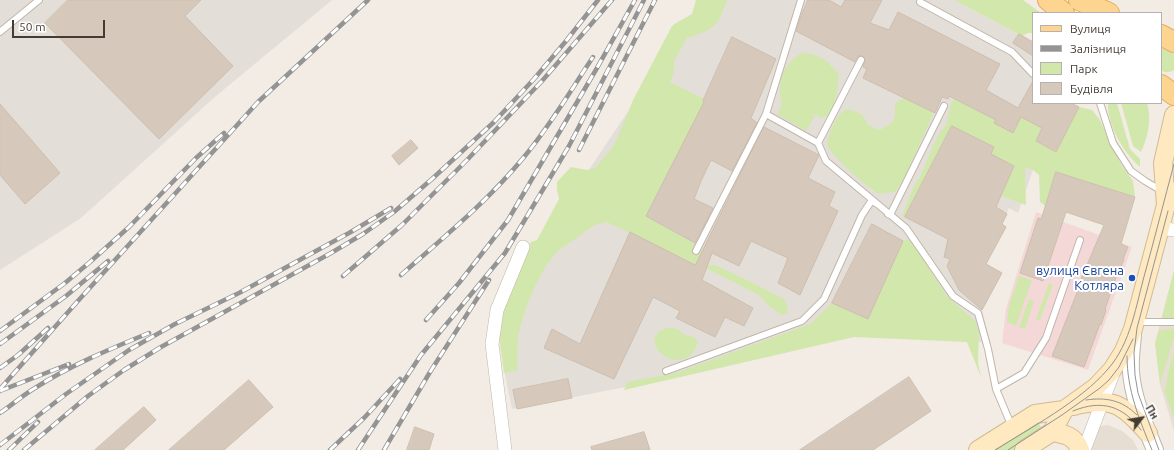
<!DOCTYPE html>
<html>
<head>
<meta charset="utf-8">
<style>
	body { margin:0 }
	#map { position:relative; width:1174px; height:450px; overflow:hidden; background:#f2ece4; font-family:Ubuntu,sans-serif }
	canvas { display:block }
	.legend { position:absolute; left:1032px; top:12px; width:130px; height:92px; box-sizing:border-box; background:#fff; border:1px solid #b4b1ae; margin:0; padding:5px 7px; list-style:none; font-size:12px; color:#443c34 }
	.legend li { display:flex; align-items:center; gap:8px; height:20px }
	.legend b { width:20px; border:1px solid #b4b1ae }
	.north { position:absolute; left:1122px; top:398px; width:40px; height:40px; -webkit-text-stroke:3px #fff; paint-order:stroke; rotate:59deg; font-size:11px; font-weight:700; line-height:16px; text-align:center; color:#443c34 }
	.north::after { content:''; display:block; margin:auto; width:14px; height:18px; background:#443c34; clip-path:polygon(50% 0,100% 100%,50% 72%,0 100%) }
	.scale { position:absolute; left:12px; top:20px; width:93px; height:18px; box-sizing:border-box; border:2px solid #443c34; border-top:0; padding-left:5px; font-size:12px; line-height:14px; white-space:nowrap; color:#443c34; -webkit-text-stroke:3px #fff; paint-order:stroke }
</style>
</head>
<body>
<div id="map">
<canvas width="1174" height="450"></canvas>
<ul class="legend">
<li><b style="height:5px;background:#fed491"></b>Вулиця</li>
<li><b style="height:5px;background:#949494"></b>Залізниця</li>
<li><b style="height:11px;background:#d2e7ac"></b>Парк</li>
<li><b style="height:11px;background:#d6c9bc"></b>Будівля</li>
</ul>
<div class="north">Пн</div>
<div class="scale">50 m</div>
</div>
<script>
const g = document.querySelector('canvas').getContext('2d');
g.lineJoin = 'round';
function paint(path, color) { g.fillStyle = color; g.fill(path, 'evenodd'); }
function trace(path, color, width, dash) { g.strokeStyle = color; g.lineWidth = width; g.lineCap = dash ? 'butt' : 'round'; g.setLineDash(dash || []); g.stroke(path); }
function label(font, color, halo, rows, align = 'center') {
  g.font = font + ' Ubuntu,sans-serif'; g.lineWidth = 4; g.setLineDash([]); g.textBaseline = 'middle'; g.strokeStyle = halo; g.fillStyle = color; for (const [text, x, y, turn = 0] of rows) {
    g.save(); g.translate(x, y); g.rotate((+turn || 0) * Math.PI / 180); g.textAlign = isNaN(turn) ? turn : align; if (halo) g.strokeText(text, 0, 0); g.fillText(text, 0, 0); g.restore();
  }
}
paint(new Path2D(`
	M1174,270V431L1160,384L1155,343Z
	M1108,425L1122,431L1133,440L1138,450H1087L1096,427Z`), '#e6ded2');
paint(new Path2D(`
	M0,0H332L216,96L81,218L0,270Z
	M703,0H954L1033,42V103L1012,152L1035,164L1018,213L1009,208L1002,224L1006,227L986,264L1002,273L982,310L991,344L965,339L855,333L693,374L512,409L504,370L514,281Z`), '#e4ded9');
paint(new Path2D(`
	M1036,212L1132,247L1088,370L1002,343L1006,309Z`), '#f3d8d7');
paint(new Path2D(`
	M696,0H727C717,28 715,29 687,38L674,61V71L670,82L704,99L703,101L704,102L646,216L693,243L706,253L704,260L694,264L607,222C594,224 588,229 578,237C571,242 564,246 558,251C540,268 521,315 518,339C517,350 517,360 518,370L504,373L499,336L507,290L531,242L537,240L559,199L557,190V182L571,167L587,170L595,168L612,148L617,139L633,100L672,26L676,23L692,14Z
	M954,0H1023L1041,13H1033V33H1028L1022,36Z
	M1161,48L1174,54V70C1169,73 1165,73 1161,70Z
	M802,53C820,54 828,60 839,75L837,94L830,115L821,118L815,114H812L815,116L806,131L777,114L782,104C776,83 783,63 802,53Z
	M956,97L996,120L995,123L1012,133L1021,117L1052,110L1036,141L1056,152L1079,107L1092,110L1100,120L1121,164L1133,181L1135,197L1056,172L1045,206L1040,202L1039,175L1033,170L1025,167L1026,205L1001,196L1014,166L991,154L994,147L952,126L905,217L902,216L914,186L921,175L933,146L940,132L946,126L951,104Z
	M904,98L931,111L933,115L904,178L896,191C890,192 883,195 878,193C868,189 828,153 827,144C827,138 834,123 837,118C839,114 843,112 846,109C858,112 863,113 868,125L880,130L893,122L895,115V103Z
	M1108,103H1117L1130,149L1140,159V167C1124,153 1107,125 1108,103Z
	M1121,103H1147C1152,119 1148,137 1141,152L1133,146Z
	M910,239L947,296L975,321L979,331L978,363L981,377L967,342L854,337L624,390L627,382L676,373L810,324L832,303L868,319L903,241Z
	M707,265H715L747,280L784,299L788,307L787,313L782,315L769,306L759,295L704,267Z
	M1174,270V319L1162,318Z
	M1019,276L1032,280L1016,326L1007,322L1009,305Z
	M1049,283L1053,285L1040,320L1036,319Z
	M1029,299L1034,301L1025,329L1019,327Z
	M666,328H672L678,329L683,334L693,337L698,341C693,369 658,364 654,340L658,332Z
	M1174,328V337L1160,384L1155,343L1159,331Z
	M1174,352V419L1165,392L1168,373Z
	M1037,420L1043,431L1014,450H989Z`), '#d2e7ac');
const building = new Path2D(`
	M68,0H201L185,16L233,66L159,139L45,23Z
	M808,0H829L841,7L845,0H882L870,23L889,30L898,12L1000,64L986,90L1018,108L1033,81V103H1071L1079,107L1056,152L1036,141L1042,128L1021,117L1013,133L994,123L996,120L949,96L948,99L942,97L935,113L863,78L867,69L863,67L865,60L863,56H858L855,62L796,31L801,16Z
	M1019,34L1033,42V56L1013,43Z
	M732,37L776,59L751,118L757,123L732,171L711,160L701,181L694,199L713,208L695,243L646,216L704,102L703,101Z
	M0,104L60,173L25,204L0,175Z
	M952,126L994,147L991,154L1014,166L996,207L1007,214L1002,224L1006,227L986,264L1002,273L982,310L959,290L947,266L950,259L944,257L948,239L905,217Z
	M764,127L819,155L808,178L835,192L829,206L838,211L800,295L778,283L788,258L751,241L739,266L712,253L702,280L753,308L744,326L725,317L715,337L676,318L680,311L653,297L614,379L544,348L552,329L580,344L630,232L695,265Z
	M411,140L418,148L399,165L392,156Z
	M1056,172L1135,197L1121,244L1128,247L1123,259H1124L1119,272H1118L1105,309L1106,310L1101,325L1100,324L1084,367L1052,356L1080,285L1079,284L1104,225L1066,212L1043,281L1020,273L1038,218L1041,219Z
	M872,224L903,241L868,319L832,303Z
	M909,377L931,411L873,450H800Z
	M568,379L572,398L517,409L513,390Z
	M249,380L273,407L224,450H169Z
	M144,407L156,420L123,450H95Z
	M415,427L434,434L429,450H407Z
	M644,432L650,450H592L591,447Z`);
paint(building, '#d6c9bc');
trace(building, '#cebead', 1);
const service = new Path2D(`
	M801,0L766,114L818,143L826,161L906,228L953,296L978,313L988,349L996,389L1012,427
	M920,2L1012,52L1033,74
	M0,32L39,0
	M1100,103L1113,143L1131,171L1145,181L1162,191
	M818,143L861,60
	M888,214L890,215L944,106
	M696,251L766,114
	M1138,322H1174
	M666,371L802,321L824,299L862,215L872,200L875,203
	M996,389L1024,373L1046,338L1080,240`);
const minor = new Path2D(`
	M1160,228L1174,230
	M505,450L492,344L497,310L523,247
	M1084,450L1114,371`);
const tertiary = new Path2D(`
	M1133,335C1132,347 1130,360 1131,372C1133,399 1145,425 1155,450`);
const secondary = new Path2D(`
	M1166,205L1163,163L1174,115
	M1073,406C1112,396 1123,404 1148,433
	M1052,432C1065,434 1075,436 1080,450
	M978,450L1035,414L1064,410L1096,387L1112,370L1124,351L1133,329L1166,205L1174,192
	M1024,450L1052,432L1064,410`);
const primary = new Path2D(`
	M1048,0L1064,13
	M1079,0L1109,13
	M1161,35L1174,42
	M1161,85L1174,95`);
trace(service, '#c0b6aa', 8);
trace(minor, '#c0b6aa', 14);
trace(tertiary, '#c0b6aa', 18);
trace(secondary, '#d2bb93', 20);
trace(primary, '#e3ae61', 22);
trace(service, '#fff', 6);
trace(minor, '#fff', 13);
trace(tertiary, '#fff', 16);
trace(secondary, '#fee9c1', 18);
trace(primary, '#fed491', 20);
trace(new Path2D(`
	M1127,356C1127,390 1139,419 1152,450
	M1086,400C1106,397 1122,400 1137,415
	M1073,411C1102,399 1123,406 1141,430
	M995,450C1030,428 1081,401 1108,369C1131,343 1136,305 1145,273C1155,237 1164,201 1174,164
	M1008,450L1062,415L1100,388L1109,380L1119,367L1133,339
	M1159,450L1138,393L1135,375L1134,353L1137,328L1168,211`), '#949494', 1);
const rail = new Path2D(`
	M579,150L655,0
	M401,275C444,237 488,201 524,157C550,126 571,90 593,57
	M343,276L402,225L467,160L542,81L612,0
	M426,320L459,283L508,220L597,68L635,0
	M0,331L65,283L90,262L129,227L196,158L224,133
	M0,344L66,296L108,261
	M0,368L18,355L48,328
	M0,389L77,302L258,102L368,0
	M0,391L69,364
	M0,413C12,405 23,395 35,388C71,365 110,349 149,333
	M0,445L66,394L129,350L175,324L239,293L349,233L391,208
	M9,450L38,422
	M24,450L88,396L124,370L161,347L331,253L363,234L394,212L432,179L494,122L534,79L566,41L598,0
	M330,450L364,418L400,379
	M358,450L421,355L505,253L569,146L644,0
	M384,450L430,372L489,280`);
trace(rail, '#949494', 4.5);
trace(rail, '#fff', 3, [9]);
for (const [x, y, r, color] of [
	[1132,278,4,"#1a4fb4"]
]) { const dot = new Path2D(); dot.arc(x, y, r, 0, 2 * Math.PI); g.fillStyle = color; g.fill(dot); trace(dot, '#fff', 1.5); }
label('13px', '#164399', '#fff', [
	["вулиця Євгена",1124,271],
	["Котляра",1124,286]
], 'right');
</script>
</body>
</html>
